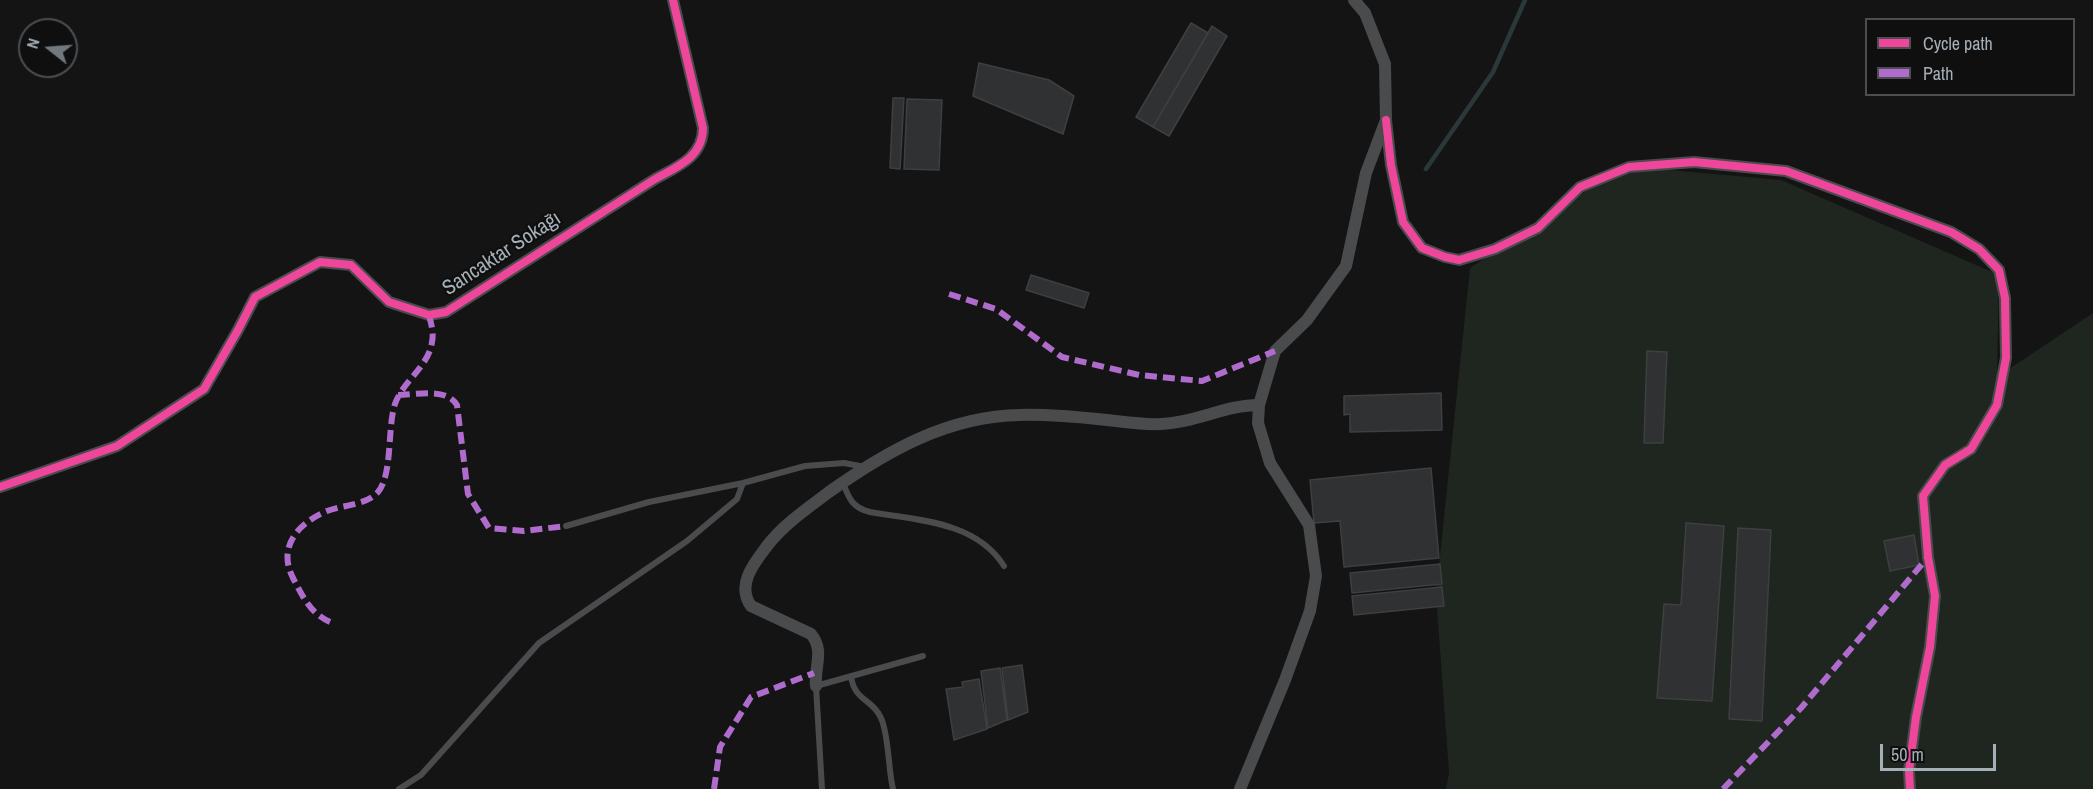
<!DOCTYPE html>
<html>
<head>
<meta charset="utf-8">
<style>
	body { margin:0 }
	#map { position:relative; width:2093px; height:789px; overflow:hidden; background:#141415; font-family:"Archivo Narrow",sans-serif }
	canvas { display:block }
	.legend { position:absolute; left:1865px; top:18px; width:210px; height:78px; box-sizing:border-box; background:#0f0f10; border:2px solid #4b4f52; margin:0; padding:8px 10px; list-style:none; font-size:18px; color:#a5afb6 }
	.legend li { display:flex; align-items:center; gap:12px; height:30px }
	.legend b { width:30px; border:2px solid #4b4f52 }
	.north { position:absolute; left:18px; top:18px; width:60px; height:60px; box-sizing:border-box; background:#0f0f10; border:2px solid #4b4f52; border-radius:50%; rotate:287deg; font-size:16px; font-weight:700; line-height:24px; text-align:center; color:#a5afb6 }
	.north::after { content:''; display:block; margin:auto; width:21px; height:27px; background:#72797e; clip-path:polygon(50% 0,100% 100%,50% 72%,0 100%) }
	.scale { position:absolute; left:1880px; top:744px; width:116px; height:27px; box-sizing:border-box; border:3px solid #a5afb6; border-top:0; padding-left:8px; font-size:18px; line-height:21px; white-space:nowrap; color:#a5afb6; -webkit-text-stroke:4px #0f0f10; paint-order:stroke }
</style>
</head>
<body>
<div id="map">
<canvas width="2093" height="789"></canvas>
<ul class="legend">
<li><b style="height:8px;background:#ed469a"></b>Cycle path</li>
<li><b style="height:8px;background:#b06ccc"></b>Path</li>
</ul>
<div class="north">N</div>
<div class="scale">50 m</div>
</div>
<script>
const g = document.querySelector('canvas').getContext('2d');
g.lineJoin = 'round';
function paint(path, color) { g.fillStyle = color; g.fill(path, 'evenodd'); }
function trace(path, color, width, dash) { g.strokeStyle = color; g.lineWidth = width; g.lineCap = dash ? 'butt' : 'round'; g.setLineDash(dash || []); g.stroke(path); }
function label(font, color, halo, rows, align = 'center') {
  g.font = font + ' "Archivo Narrow",sans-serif'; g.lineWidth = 4.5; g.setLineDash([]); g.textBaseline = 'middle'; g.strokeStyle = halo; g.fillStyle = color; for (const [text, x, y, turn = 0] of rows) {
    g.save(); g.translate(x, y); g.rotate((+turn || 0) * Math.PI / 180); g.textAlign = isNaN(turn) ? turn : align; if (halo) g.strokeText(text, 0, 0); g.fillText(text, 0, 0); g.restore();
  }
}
paint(new Path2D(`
	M1624,166L1781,180L1999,275L1997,377L2093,313V789H1446L1449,773L1436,594L1470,268Z`), '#1f251f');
trace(new Path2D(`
	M1426,169L1493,72L1525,0`), '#2b383a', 4.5);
const building = new Path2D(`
	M1191,23L1208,33L1153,127L1136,117Z
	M1212,26L1227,36L1169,136L1153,127Z
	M979,63L1049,80L1074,96L1063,134L973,96Z
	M893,98H904L900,169L890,168Z
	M907,99L942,100L939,170L904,169Z
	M1031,275L1089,293L1084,308L1026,290Z
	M1647,351L1667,352L1663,443H1644Z
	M1441,393L1442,430L1350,432V414L1344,415V396Z
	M1431,468L1439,558L1344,567L1340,521L1314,523L1310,480Z
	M1686,523L1724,526L1712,701L1657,698L1664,604L1681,605Z
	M1738,528L1771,530L1762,721L1729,719Z
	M1914,535L1919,565L1890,571L1884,541Z
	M1440,564L1442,584L1352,593L1350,573Z
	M1442,587L1444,606L1354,615L1352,596Z
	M1022,665L1028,712L1008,720L1002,668Z
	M1000,668L1007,720L988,728L981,671Z
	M979,679L987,729L954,740L946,689L963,687L962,682Z`);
paint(building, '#303133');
trace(building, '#3d3f41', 1.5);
trace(new Path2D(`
	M843,483C849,499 853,508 870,512C916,520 976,521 1004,566
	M566,526L649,502L743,483L805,466L844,463L865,467
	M851,676C854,701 873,699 881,718C889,735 888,769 893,789
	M399,789L421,775L539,643L687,541L737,499L743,483
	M822,789L816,686L923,656`), '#494b4d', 6);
trace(new Path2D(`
	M1386,120L1391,165L1403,222L1422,248L1445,257L1459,260L1495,249L1538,228L1580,187L1629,167L1694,162L1786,171L1951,232L1979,249L1999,270L2005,298L2006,358L1997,405L1971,449L1945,465L1923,496L1928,557L1935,596L1930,647L1916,717L1909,771L1910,789
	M0,487L117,446L204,389L238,330L255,297L320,262L351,265L389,302L429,315L446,312L655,179C677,167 703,157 703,128L673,0
	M816,686C814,666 825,651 811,634L751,606C736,585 754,563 767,546C784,524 808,508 829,492C887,451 948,416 1020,415C1049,414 1078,417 1107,420C1125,422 1143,425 1161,424C1195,423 1225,405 1259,405
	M1240,789L1285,680L1310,611L1316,576L1309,525L1270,463L1258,423L1259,405L1275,351L1307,320L1346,266L1366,173L1386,120L1385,64L1365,13L1354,0`), '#494b4d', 12);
trace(new Path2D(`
	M949,294L996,309L1062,357L1139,375L1202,381L1275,351
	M398,395C417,395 446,387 457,405L468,494L489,528L524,531L566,526
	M330,622C310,613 303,597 293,578C277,547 298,523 327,511C342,505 367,505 378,492C393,474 387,428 395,404C403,381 429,366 432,342C434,333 431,323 429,315
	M714,789L720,747L751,697L814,673
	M1723,789L1801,708L1928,557`), '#b06ccc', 6, [12, 6]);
trace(new Path2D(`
	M1386,120L1391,165L1403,222L1422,248L1445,257L1459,260L1495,249L1538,228L1580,187L1629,167L1694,162L1786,171L1951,232L1979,249L1999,270L2005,298L2006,358L1997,405L1971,449L1945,465L1923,496L1928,557L1935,596L1930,647L1916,717L1909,771L1910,789
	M0,487L117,446L204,389L238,330L255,297L320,262L351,265L389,302L429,315L446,312L655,179C677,167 703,157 703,128L673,0`), '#ed469a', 8);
label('21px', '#a5afb6', '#0f0f10', [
	["Sancaktar Sokağı",502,254,-33]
]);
</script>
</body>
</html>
